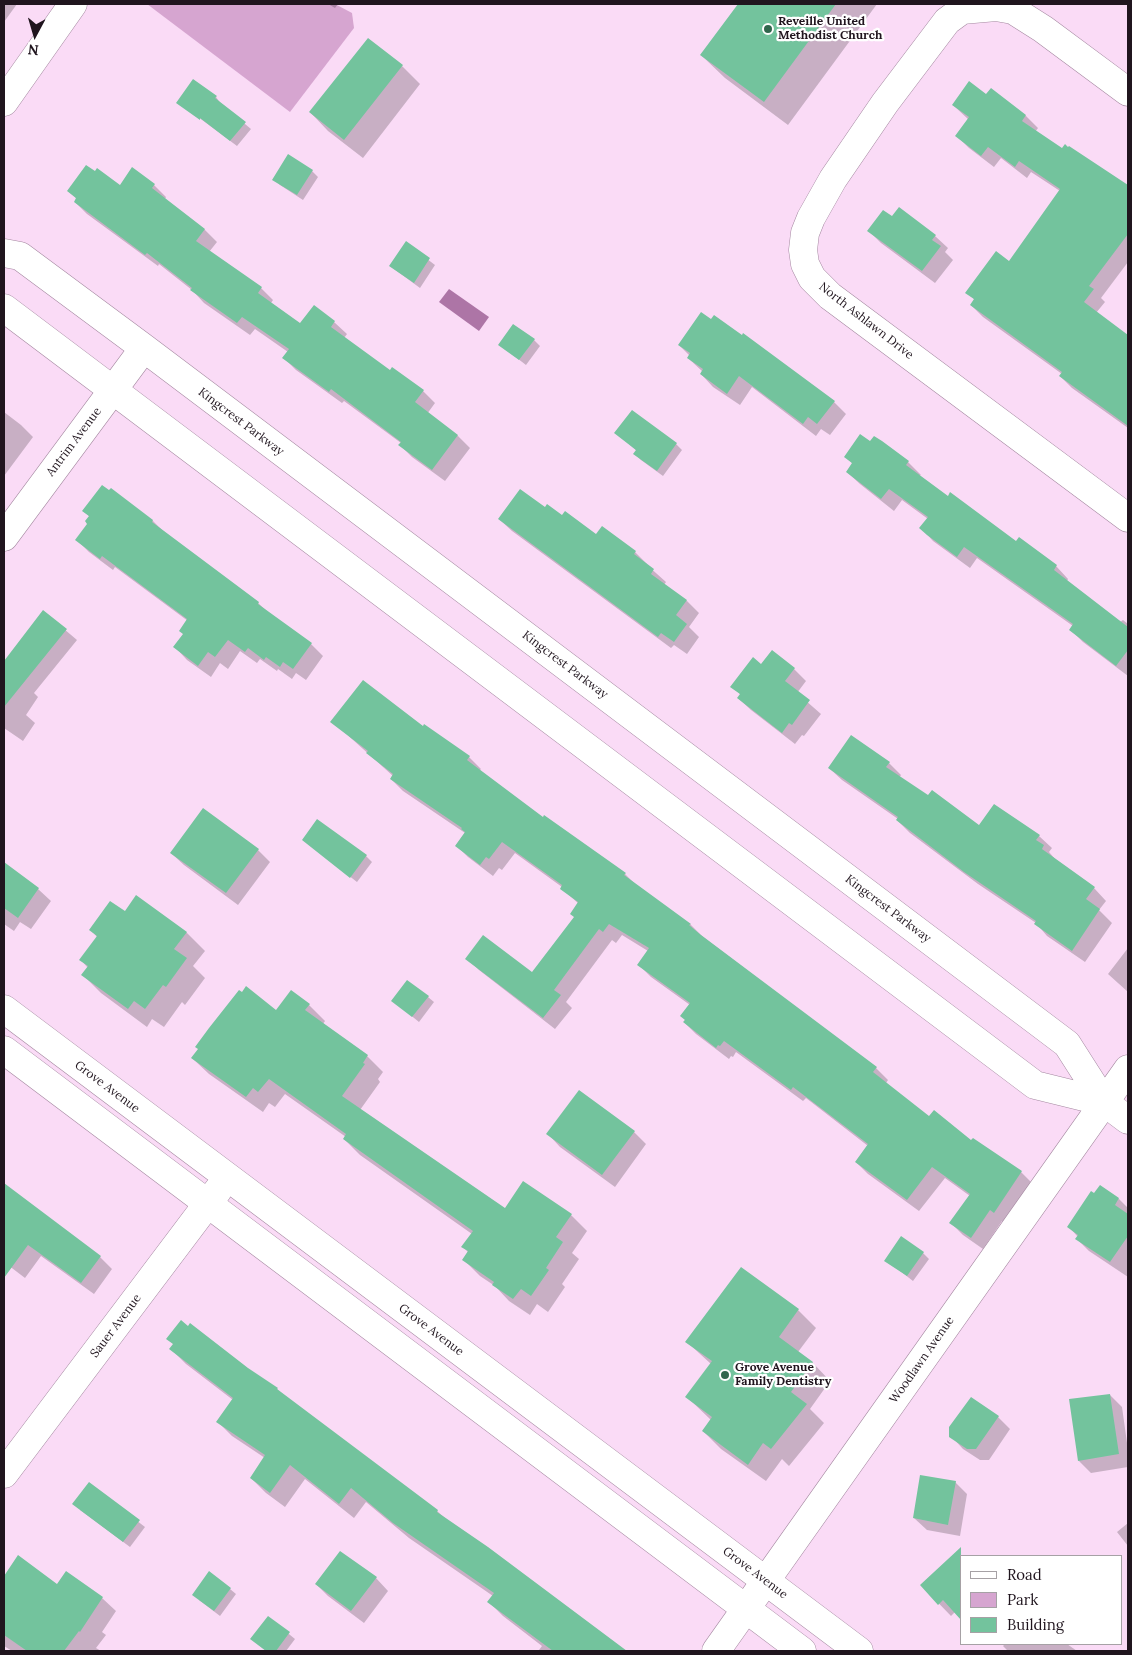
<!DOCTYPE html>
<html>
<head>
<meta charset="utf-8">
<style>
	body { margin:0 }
	#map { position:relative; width:1132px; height:1655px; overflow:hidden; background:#fadbf6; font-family:Lora,serif }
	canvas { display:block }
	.frame { position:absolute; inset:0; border:5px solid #20151e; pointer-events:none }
	.legend { position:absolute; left:960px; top:1555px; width:162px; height:90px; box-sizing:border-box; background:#fff; border:1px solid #a6a1a5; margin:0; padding:6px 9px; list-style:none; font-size:15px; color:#20151e }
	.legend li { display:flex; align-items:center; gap:10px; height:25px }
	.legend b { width:25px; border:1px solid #a6a1a5 }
	.north { position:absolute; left:10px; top:10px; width:50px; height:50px; -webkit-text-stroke:4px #fff; paint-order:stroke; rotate:186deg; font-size:14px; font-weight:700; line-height:20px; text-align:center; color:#20151e }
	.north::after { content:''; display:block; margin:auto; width:18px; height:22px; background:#20151e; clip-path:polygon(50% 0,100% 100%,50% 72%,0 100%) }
</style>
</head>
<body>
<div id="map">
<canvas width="1132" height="1655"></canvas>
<div class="frame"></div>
<ul class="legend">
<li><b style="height:6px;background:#fff"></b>Road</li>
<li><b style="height:14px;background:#d6a5d0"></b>Park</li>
<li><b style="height:14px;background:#73c39d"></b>Building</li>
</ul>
<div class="north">N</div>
</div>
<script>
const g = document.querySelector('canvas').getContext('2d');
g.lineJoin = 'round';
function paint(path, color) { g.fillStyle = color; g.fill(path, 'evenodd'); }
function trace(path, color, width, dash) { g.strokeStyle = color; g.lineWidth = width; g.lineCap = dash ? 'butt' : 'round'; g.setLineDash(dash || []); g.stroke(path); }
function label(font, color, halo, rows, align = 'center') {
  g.font = font + ' Lora,serif'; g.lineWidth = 4.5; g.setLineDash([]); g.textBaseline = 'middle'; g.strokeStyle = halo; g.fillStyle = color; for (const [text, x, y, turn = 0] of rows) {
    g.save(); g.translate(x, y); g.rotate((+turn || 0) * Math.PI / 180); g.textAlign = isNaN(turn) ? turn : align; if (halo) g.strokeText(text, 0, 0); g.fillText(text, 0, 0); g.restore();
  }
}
paint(new Path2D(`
	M147,4H335L352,13L354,28L290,112Z`), '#d6a5d0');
paint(new Path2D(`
	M449,289L489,317L479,331L439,302Z`), '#ad75a6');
paint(new Path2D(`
	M4,4H17L4,22Z
	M328,4H338L335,8Z
	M739,4H877L788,125L725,78L701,55Z
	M402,66L420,84L363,158L328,131L310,112Z
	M194,81L216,97L221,104L251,129L237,146L178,102Z
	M991,90L1026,116L1038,128L1035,132L1128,194V262L1101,298L1105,302L1096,313L1128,337V428L1072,388L1060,376L1062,374L983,317L971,305L975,300L967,293L1010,262L1060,191L1031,172L1027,178L1001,158L994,167L969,148L957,136L969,120L953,105L987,96Z
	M312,171L318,177L303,200L280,185L274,179Z
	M154,185L166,197L165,199L204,229L217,242L209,252L261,288L273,300L271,303L301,325L334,322L347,334L344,338L390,372L423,391L435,403L427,414L458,436L470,448L445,481L412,457L400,445L401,443L344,401L342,403L296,370L284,358L288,352L255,329L250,335L204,303L192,290L159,264L158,266L87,214L75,202L77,199L68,191Z
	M899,209L935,236L948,248L945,252L953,260L935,283L881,243L869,231L892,218Z
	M406,243L435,265L420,288L390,266Z
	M711,321L834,402L846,414L830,435L821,429L816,436L752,387L740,405L713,387L701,374L703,372L688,358L690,356L679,345Z
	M534,340L540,346L526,365L500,345Z
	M4,412L21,425L33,437L4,476Z
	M616,433L676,444L682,450L663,476L641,460L635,454L637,451Z
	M881,442L908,462L921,475L919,476L948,497L1017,542L1019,539L1056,566L1068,579L1067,581L1120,622L1123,620L1128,624V676L1083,642L1071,630L1073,626L977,558L970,568L933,541L921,528L928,519L902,500L894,511L860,484L847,472L853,464L845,456L870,443Z
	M111,490L153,521L165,533L258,603L269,613L311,644L323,656L306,680L296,673L292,679L278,669L277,671L260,659L257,663L240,651L228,669L220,663L211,677L187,660L175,647L184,634L188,621L115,567L113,570L89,552L77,540L89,524L90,517L83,511Z
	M545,509L596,536L635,552L647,564V565L666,582L664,585L687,601L699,613L689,627L699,637L687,654L674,645L671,648L512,531L499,519Z
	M44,612L77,640L34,693L38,697L26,715L35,723L23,741L4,728V662Z
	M794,669L806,681L797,693L821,714L804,736L802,735L795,744L751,710L738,698L741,695L732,686Z
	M332,721L423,728L469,757L481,769L479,771L543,818L625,874L637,886L690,924L702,936L876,1068L888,1080L886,1083L929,1118L1021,1172L1033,1184L1006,1224L1002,1221L983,1249L963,1235L951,1223L970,1196L945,1178L919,1211L868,1174L856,1162L868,1146L806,1098L803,1101L736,1052L733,1057L731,1056L729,1059L696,1034L684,1022L690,1005L651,977L639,965L648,951L622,935L616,943L612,940L566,1002L572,1008L555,1029L479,970L467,958L532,974L575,918L579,904L561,888L562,887L515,853L502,870L499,868L493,876L468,857L456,845L465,833L403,791L391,779L393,776Z
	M889,763L901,775L899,778L979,827L1039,836L1052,848L1049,852L1055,859L1094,888L1106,901L1099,910L1112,923L1085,962L1047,936L1036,923L978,884L910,833L897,820L898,819L842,780L829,768Z
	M303,840L366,856L372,862L357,882Z
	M258,850L270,862L238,905L184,865L171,853Z
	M4,864L38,889L51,901L31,929L20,922L14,931L4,924Z
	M137,897L187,933L205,951L193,966L205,978L185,1005L182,1002L164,1027L152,1019L147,1027L101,993L83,975L88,968L81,960L97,937L91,930L125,913Z
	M1128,948V992L1108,974Z
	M291,991L309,1005L325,1021L323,1024L367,1056L383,1072L378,1079L380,1082L360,1110L505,1210L524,1183L571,1215L587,1231L572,1253L579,1259L562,1284L565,1287L548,1312L537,1304L530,1315L509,1301L495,1286L480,1276L464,1260L469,1253L463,1247L472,1234L360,1155L344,1139L346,1137L285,1094L275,1107L269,1103L263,1112L209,1074L192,1058L276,1011Z
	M428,997L434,1002L419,1022L393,1001Z
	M634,1132L646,1144L615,1187L560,1147L548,1134Z
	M4,1185L100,1257L112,1269L94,1294L41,1256L25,1278L4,1262Z
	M1100,1186L1119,1199L1128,1208V1277L1089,1251L1077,1239L1078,1237L1069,1227Z
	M923,1253L929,1259L913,1281L886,1260Z
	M798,1310L816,1328L798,1352L813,1363L830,1381L810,1409L824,1423L789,1466L782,1459L766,1481L721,1449L703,1431L711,1420L687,1397L711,1364L687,1342Z
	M171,1349L247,1369L277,1389L287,1399L437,1511L446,1519L487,1548L625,1651H541L539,1650L542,1646L503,1616L489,1602L493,1596L409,1538L366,1502L354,1518L305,1479L285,1507L266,1493L251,1478L265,1458L232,1436L218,1422L233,1400L186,1364Z
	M1110,1395L1122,1407L1128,1450V1467L1091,1473L1079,1461Z
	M998,1417L1010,1429L989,1460H980L963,1449L951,1436Z
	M955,1482L967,1494L960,1536L927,1530L914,1518Z
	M89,1484L145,1527L130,1547L80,1510Z
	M1128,1523V1546L1117,1532Z
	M961,1568L955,1612L951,1616L921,1585Z
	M67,1573L102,1598L116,1611L102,1632L106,1635L96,1648L101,1651H12L4,1646V1575L58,1585Z
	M376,1578L388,1591L364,1623L328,1596L316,1584Z
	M230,1589L236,1594L220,1616L199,1600Z
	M268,1617L295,1639L286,1651H266L252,1639Z
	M1005,1644H1067L1077,1651H1008L1003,1646Z`), '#0003');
paint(new Path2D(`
	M738,4H836L764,102L700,55Z
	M368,38L403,65L344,140L309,112Z
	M193,79L217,96L215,98L246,122L230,141L200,118V120L176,103Z
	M969,81L986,94L991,88L1026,115L1022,121L1062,148L1065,144L1068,147L1069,146L1128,185V234L1089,286L1094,289L1084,302L1128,335V426L1059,376L1062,372L970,305L974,299L965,293L996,251L1009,261L1060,189L1019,161L1015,167L988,147L981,156L955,136L969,117L952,105Z
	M288,154L313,170L297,195L272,180Z
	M86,165L95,171L97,168L120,185L132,167L155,184L152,188L205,229L196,241L262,287L258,293L300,323L314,305L335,321L331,327L390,370L392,367L424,390L415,402L458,435L432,470L398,445L401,442L331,389L329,392L282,358L289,349L242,317L237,323L190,290L192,288L147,253L145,255L74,202L76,198L67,191Z
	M899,207L936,235L932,240L941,246L922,271L867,231L883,210L892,216Z
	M406,241L430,258L414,283L389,266Z
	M701,312L711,319L714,315L742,335L743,333L835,401L817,424L808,417L803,424L739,376L727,394L700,374L703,369L687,358L690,353L678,345Z
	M513,324L535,339L519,360L498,345Z
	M632,410L677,443L657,471L633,454L636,450L614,433Z
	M860,434L870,441L874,436L882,441L909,461L906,465L948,496L950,492L1016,541L1019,537L1057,565L1054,570L1128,627V650L1116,666L1069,630L1073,624L964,547L957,557L927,535L919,528L928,517L889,489L881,499L846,472L852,463L844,457Z
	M102,485L109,490L111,488L153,520L152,522L259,602L258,604L312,643L293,669L283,662L280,667L266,657L264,660L248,648L245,652L228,640L215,657L208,652L198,666L173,647L183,634L179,631L187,619L102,556L100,559L75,540L87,524L85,521L89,516L82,511Z
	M520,489L545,507L547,504L562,515L565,511L596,534L602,526L636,551L634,554L654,569L651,574L687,600L676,615L687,624L674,642L661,633L658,637L498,519Z
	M43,610L67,629L4,707V661Z
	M772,650L795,668L785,681L810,700L792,725L789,723L782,733L737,698L740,694L730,687L753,657L761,664Z
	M363,680L423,726L424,724L470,756L467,760L543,817L544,815L626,873L624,875L691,924L689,925L701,935L877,1067L873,1072L929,1116L934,1110L971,1140L973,1138L1022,1171L994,1213L990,1210L971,1238L949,1223L970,1194L932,1167L907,1200L855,1162L868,1144L793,1087L791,1090L724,1041L720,1046L718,1045L716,1048L683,1022L685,1020L680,1016L690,1003L637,965L649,948L609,924L603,932L599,929L554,990L561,995L543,1018L465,959L483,935L532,972L574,917L570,914L578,902L560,889L562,885L502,842L489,859L486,857L480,865L455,846L465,832L461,829L462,828L390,779L393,774L366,753L368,751L330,722Z
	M851,735L890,762L886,767L928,795L932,790L979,825L994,804L1040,835L1036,840L1044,845L1042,849L1095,887L1086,899L1100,909L1072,951L1034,924L1036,921L964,872L896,820L898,817L828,768Z
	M203,808L259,849L226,893L170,853Z
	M317,819L367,855L350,878L302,840Z
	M4,862L39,888L18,918L4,908Z
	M136,895L187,932L174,949L187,958L166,987L163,985L145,1009L134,1001L128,1009L81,975L88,966L79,960L97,936L89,930L110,901L125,911Z
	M407,980L429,996L412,1017L391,1001Z
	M246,986L276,1010L291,990L310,1004L305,1010L368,1055L363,1063L365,1064L342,1096L505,1208L523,1181L572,1214L556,1237L563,1242L546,1268L549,1270L531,1296L521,1289L513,1299L492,1285L494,1282L462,1260L468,1251L461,1247L473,1231L343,1139L346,1134L269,1079L258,1092L253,1088L246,1097L191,1058L198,1049L195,1047L209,1028L239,990L242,992Z
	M579,1090L635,1131L602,1175L546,1134Z
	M4,1183L101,1256L81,1283L28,1245L4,1278Z
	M1100,1185L1119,1198L1115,1205L1128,1214V1236L1110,1262L1075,1239L1078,1235L1067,1227L1091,1191L1094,1193Z
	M901,1236L924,1252L907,1276L884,1261Z
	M741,1267L799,1309L779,1337L813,1362L791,1392L807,1404L771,1449L763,1443L748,1465L702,1431L712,1417L685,1397L712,1361L685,1342Z
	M181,1320L188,1326L190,1323L248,1368L278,1388L277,1389L438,1510L437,1512L488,1547L627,1651H553L487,1602L494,1593L393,1523L351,1488L339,1504L290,1465L270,1493L250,1478L265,1455L216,1422L233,1398L169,1349L173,1344L166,1339Z
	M1110,1394L1119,1454L1078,1461L1069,1399Z
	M971,1397L999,1416L976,1449H967L949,1437V1427Z
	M920,1475L956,1481L948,1525L913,1518Z
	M89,1482L140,1520L123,1542L72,1504Z
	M961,1547V1620L943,1600L938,1605L920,1585Z
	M340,1551L377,1577L351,1611L315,1584Z
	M18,1555L57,1584L66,1571L103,1597L80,1632L79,1631L64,1651H27L4,1635V1576Z
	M209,1571L231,1588L214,1611L192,1595Z
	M268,1616L290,1632L276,1651H266L250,1639Z`), '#73c39d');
const minor = new Path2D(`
	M1128,92L1043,29L1013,10L996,7L962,10L947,21L885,103L833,179L811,218L805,233L803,250L805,264L812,278L830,296L1128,518
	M4,102L73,4
	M4,253L20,256L144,348L1067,1044L1104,1102L1128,1120
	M4,308L1035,1085L1104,1102
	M4,537L144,348
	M4,1009L859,1651
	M4,1050L802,1651
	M4,1474L218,1190
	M716,1651L1128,1069`);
trace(minor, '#a488a0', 29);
trace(minor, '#fff', 28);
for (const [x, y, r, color] of [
	[768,29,5,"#30674d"],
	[725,1375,5,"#30674d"]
]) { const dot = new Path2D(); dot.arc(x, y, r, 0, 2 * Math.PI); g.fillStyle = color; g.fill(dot); trace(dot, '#fff', 2); }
label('bold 12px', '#20151e', '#fff', [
	["Reveille United",778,22],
	["Methodist Church",778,36],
	["Grove Avenue",735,1368],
	["Family Dentistry",735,1382]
], 'left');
label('12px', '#20151e', '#fff', [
	["North Ashlawn Drive",866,321,38],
	["Kingcrest Parkway",241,422,37],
	["Antrim Avenue",74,442,-53],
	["Kingcrest Parkway",565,665,37],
	["Kingcrest Parkway",888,909,37],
	["Grove Avenue",107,1087,37],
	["Sauer Avenue",116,1326,-53],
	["Grove Avenue",431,1330,37],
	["Woodlawn Avenue",922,1360,-55],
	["Grove Avenue",755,1573,37]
]);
</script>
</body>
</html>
